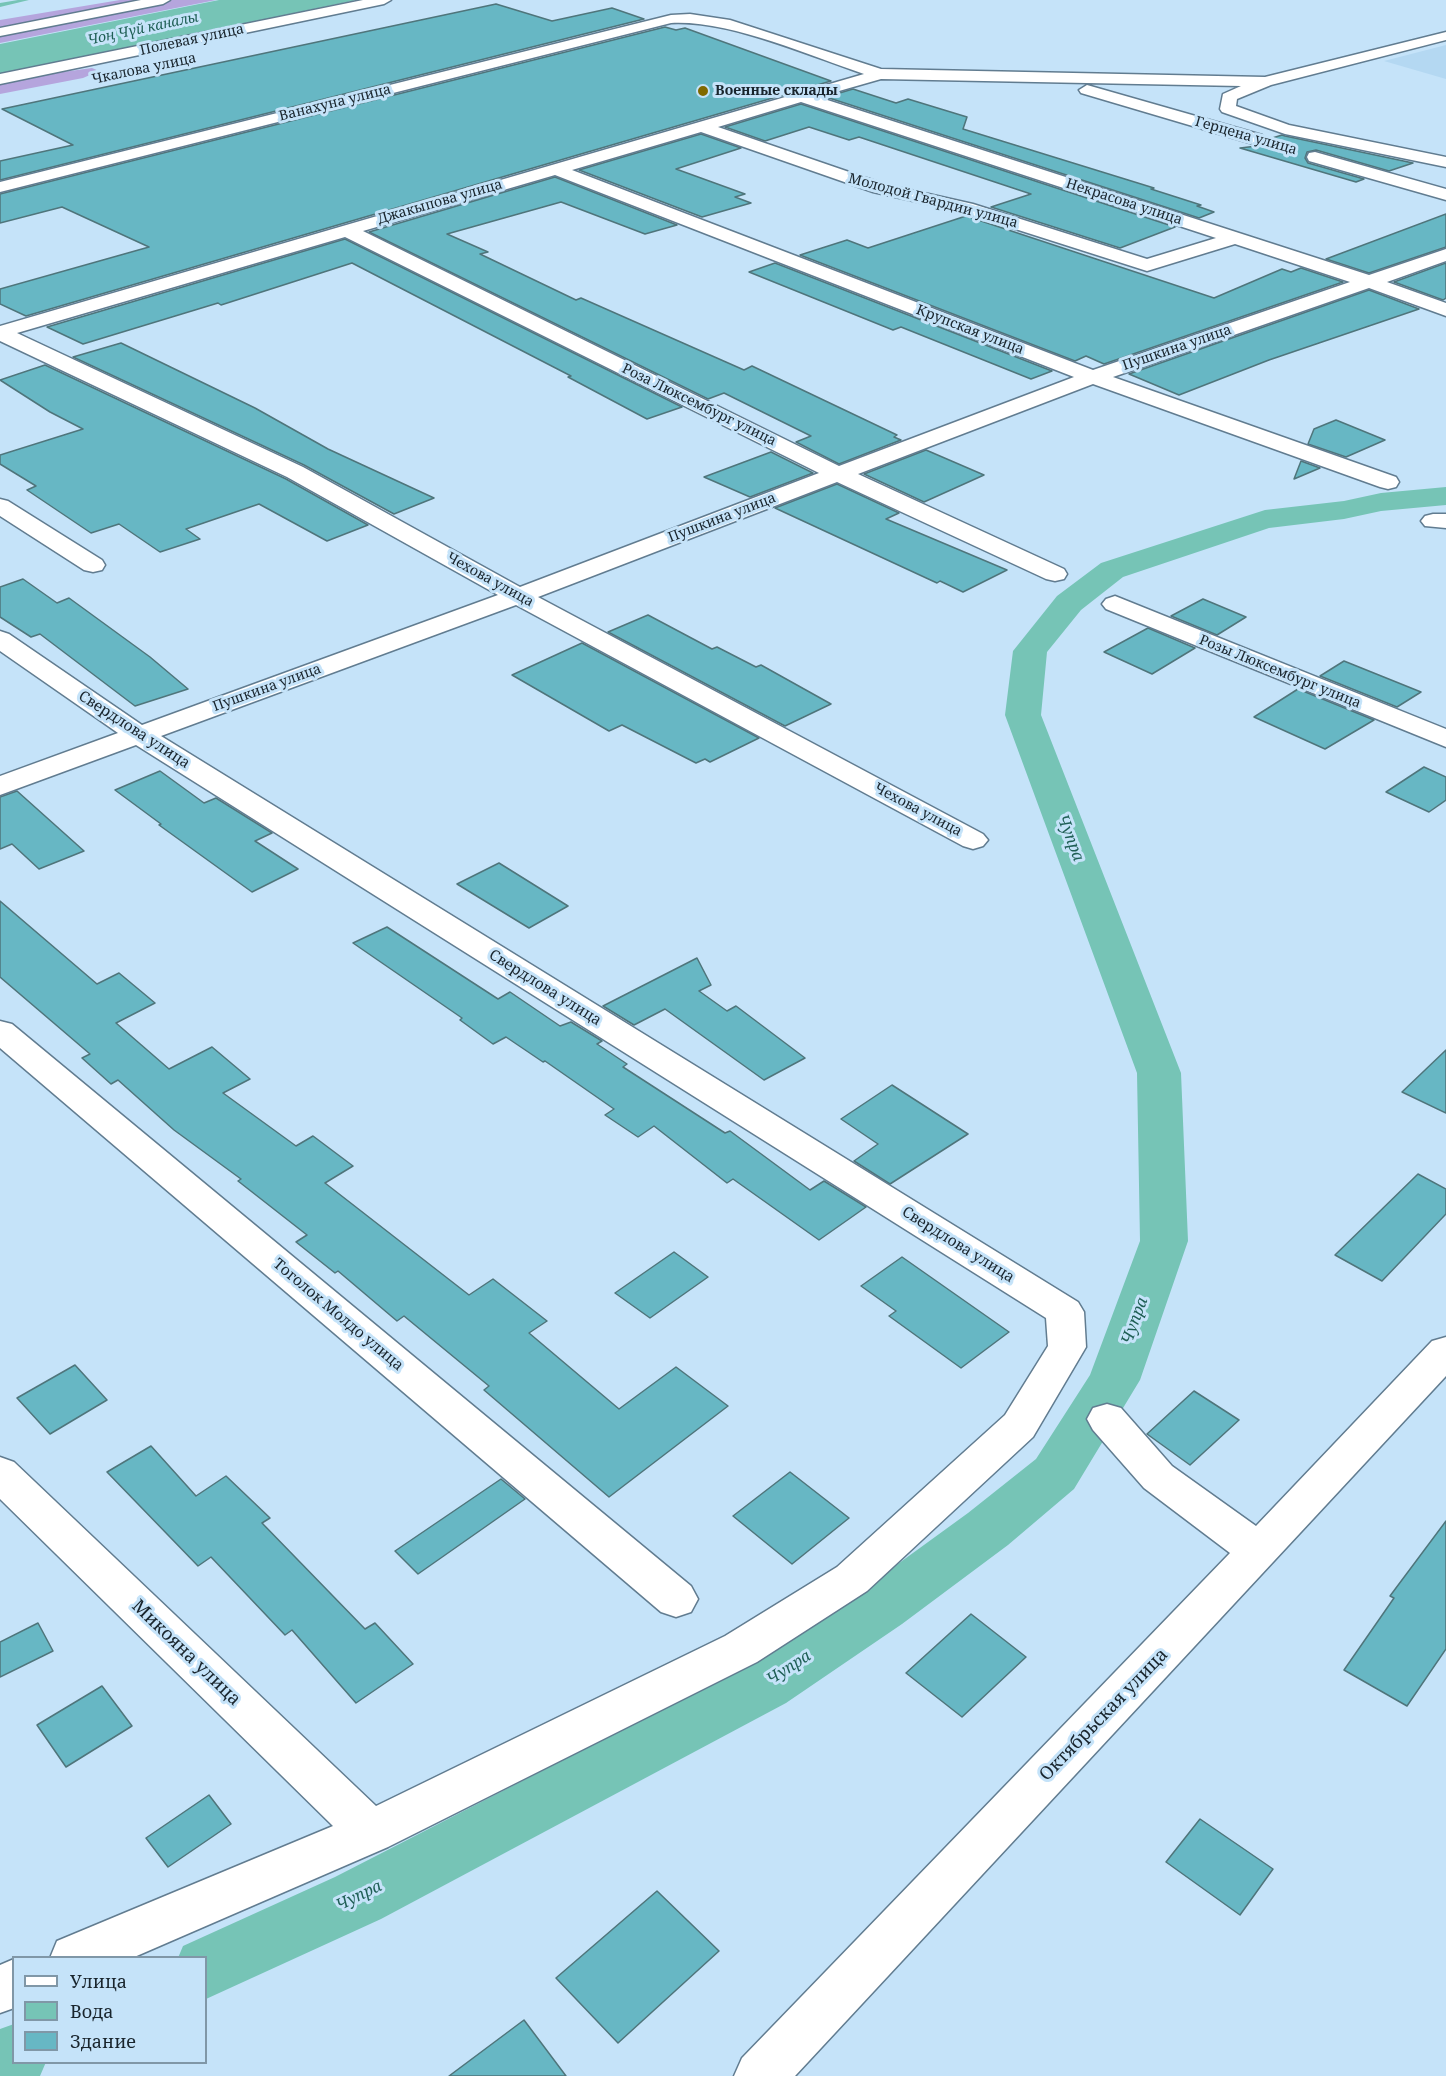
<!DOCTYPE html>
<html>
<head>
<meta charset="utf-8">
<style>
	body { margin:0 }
	#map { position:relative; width:1446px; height:2076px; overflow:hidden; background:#c5e3f9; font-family:"Noto Serif",serif }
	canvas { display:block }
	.legend { position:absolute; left:12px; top:1956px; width:195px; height:108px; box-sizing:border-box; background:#c5e3f9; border:2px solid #8097a7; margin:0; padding:8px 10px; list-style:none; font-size:18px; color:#19252d }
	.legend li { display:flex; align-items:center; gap:12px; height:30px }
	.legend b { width:30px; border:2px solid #8097a7 }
</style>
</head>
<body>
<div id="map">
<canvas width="1446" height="2076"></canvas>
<ul class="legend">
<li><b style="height:8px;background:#fff"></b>Улица</li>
<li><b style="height:16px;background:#76c4b6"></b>Вода</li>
<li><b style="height:16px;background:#67b7c4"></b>Здание</li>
</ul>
</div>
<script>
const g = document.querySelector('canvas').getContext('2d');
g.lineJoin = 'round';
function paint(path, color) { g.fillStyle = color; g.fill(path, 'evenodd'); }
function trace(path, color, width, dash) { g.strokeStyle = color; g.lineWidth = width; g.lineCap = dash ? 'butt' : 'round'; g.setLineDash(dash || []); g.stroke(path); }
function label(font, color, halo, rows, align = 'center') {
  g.font = font + ' "Noto Serif",serif'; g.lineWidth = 6; g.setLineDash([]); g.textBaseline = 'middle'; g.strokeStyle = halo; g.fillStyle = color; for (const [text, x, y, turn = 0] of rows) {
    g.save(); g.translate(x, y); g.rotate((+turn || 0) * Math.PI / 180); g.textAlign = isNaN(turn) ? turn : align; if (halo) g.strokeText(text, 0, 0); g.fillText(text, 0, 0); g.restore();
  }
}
paint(new Path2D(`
	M1446,45V79L1384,61Z`), '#b4d8f2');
paint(new Path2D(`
	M120,0H216L0,43V20Z
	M92,68L99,71L83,78L0,94V84L34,76Z`), '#b5a5dd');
paint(new Path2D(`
	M219,0H357L0,74V44Z`), '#76c4b6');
paint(new Path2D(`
	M18,0H29L0,7V3Z`), '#76c4b6');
paint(new Path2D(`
	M1446,487V505L1381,511L1344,519L1269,528L1123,577L1081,610L1047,652L1041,715L1181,1073L1188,1241L1140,1380L1074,1489L1008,1545L902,1624L786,1703L381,1919L206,1999V1958H178L183,1946L335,1877L744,1667L862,1590L968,1513L1036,1459L1090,1375L1140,1241L1137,1073L1005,715L1013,651L1057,596L1101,563L1265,510L1344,501L1381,493Z
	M14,2024V2062H46L40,2076H0V2029Z`), '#76c4b6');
const building = new Path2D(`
	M496,4L552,21L612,8L644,19L0,180V161L73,145L2,109Z
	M665,27L676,30L685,28L831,81L26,316L0,304V289L149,247L62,207L0,223V194Z
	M853,89L896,103L908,99L967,117L963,129L1154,188L1151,189L1201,205L1197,206L1214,212L1199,218L826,97Z
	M801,104L1175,227L1120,248L991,207L1031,194L859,137L849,140L809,127L765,141L725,127Z
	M701,134L741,148L676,169L745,194L735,197L751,203L702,217L579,170Z
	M1282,135L1285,136L1413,163L1389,171L1316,150L1307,152L1305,158L1308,163L1364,179L1356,182L1240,148L1257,146L1266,140Z
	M555,177L677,225L645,234L561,202L447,234L488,252L480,254L576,300L581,298L744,370L752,366L897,435L894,437L901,440L839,464L796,442L811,436L724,393L708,399L369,232Z
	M1446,214V247L1369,273L1326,259Z
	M966,216L1214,298L1282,269L1291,272L1301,268L1343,282L1104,364L1086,356L1075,361L800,255L847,240L868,248Z
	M345,239L682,407L647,419L568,377L571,376L352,263L221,305L218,303L83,344L47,327Z
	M775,263L1052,371L1031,379L901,327L893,330L749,272Z
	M1446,263V298L1443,300L1394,282Z
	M1369,290L1419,309L1269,360L1179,395L1129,374Z
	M121,343L255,408L328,449L434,498L394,514L304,465L73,357Z
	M45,365L286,479L368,525L327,541L259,504L186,529L200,539L160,552L119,524L91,533L27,490L36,486L0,464V455L83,429L50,412L0,380Z
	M1336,420L1385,440L1346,457L1308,444L1314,429Z
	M926,450L984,475L924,502L864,474Z
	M771,452L813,473L750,497L704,477Z
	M1301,461L1320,468L1294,479Z
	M837,484L899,513L886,519L1007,570L963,592L940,581L937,583L775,508Z
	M23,579L57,603L69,598L150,657L188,689L135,706L40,634L31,637L0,617V587Z
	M1203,599L1246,617L1217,635L1171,616Z
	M648,615L712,649L717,647L756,667L761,665L831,704L785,726L608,632Z
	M1148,628L1195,648L1152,674L1104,652Z
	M582,643L759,738L710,762L705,759L696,763L622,725L609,731L512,675Z
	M1344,661L1421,692L1397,707L1320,676Z
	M1298,689L1374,720L1325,749L1254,717Z
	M1424,767L1446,777V800L1429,812L1386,792Z
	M160,771L204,803L216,798L272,833L255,841L298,869L252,892L159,825L161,824L115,790Z
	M17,791L84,851L39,869L12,844L0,849V797Z
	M499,863L568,906L529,928L457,884Z
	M0,901L97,984L119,973L155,1003L116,1023L169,1069L212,1047L250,1079L223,1093L296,1146L313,1136L353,1166L325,1183L469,1295L493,1279L547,1321L529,1333L619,1409L676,1367L728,1406L609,1497L484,1390L489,1386L404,1316L397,1321L338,1271L335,1273L296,1242L307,1235L238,1181L241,1179L174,1130L118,1080L111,1084L82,1058L90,1054L0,977Z
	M387,927L498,999L510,992L560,1026L571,1022L602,1041L597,1044L627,1064L623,1067L725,1133L730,1131L810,1190L824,1181L866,1207L819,1240L733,1179L727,1183L654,1126L638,1137L605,1115L614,1109L545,1061L543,1062L506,1037L493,1044L460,1020L462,1018L353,943Z
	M697,958L711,985L699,991L727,1011L736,1006L805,1058L764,1080L665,1009L634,1025L603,1006Z
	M1446,1050V1113L1402,1092Z
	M892,1085L968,1134L890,1184L854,1161L878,1144L841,1119Z
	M1418,1174L1446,1189V1214L1382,1281L1335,1255Z
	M674,1252L708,1277L650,1318L615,1293Z
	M902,1257L1009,1332L961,1368L889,1316L896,1311L861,1286Z
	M75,1365L107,1400L50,1434L17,1398Z
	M1194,1391L1239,1420L1190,1465L1147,1434Z
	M151,1446L196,1496L226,1476L270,1518L262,1523L365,1629L375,1623L413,1664L356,1703L292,1630L285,1635L211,1557L198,1566L107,1472Z
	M790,1472L849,1518L792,1564L733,1516Z
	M501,1479L525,1499L418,1574L395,1551Z
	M1446,1521V1649L1407,1706L1344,1670L1394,1598L1390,1596Z
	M971,1614L1026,1657L962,1717L906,1673Z
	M38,1623L53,1651L0,1677V1642Z
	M102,1686L132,1726L66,1767L37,1725Z
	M209,1795L231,1824L168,1867L146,1838Z
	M1200,1819L1273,1869L1240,1915L1166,1862Z
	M657,1891L719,1951L618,2043L556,1978Z
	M524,2020L566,2076H449Z`);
paint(building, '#67b7c4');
trace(building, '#4f757b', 1.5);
const minor = new Path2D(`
	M141,0H170L163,4L0,36V28Z
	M363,0H391L384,4L0,84V74Z
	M690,14L730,20L881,69L1265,77L1446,32V40L1271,85L1237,99L1236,106L1289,125L1446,157V167L1285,134L1222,112L1220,109L1223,94L1241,86L881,79L818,97L1369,275L1446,249V261L1387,282L1446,303V316L1369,288L1113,377L1396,477L1399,482L1396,487L1388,489L1380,487L1093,384L858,474L1064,569L1067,574L1064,579L1055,581L1046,579L837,482L538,597L983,834L988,840L983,846L973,849L963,846L516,605L161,736L1078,1302L1084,1312L1086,1347L1033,1437L867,1591L757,1662L388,1847L132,1958H50L57,1941L333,1826L0,1499V1457L14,1462L376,1806L725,1636L837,1567L1005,1415L1048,1346L1046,1318L136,745L0,795V776L118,733L0,651V631L9,634L142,725L498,595L287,477L0,341V326L864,74C807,55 730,20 671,23L0,192V182L671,15ZM801,102L1216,238L1147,259L973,204L884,184L718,127ZM701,132L873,192L962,212L1147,271L1235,244L1350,282L1093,370L572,170ZM555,175L1074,377L839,466L363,231ZM345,237L819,473L520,587L303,467L17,333Z
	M1087,85L1262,135L1264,139L1256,144L1250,143L1081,93L1079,90Z
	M1315,152L1446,189V200L1309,161L1307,157L1309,153Z
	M0,499L8,501L102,560L105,565L102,570L93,572L84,570L0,516Z
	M1433,514H1446V528L1425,526L1421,521L1425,516Z
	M1115,596L1446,729V747L1106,609L1102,604L1106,599Z
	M0,1021L12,1024L691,1586L698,1599L691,1612L676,1617L661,1612L0,1048Z
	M1446,1337V1376L795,2076H734L742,2058L1230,1553L1144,1488L1093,1430L1087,1419L1093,1408L1107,1404L1121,1408L1172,1466L1256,1526L1432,1341Z
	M14,1959V2008L0,2013V1965Z`);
trace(minor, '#617c90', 3);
paint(minor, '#fff');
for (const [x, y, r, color] of [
	[703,91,6,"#806900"]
]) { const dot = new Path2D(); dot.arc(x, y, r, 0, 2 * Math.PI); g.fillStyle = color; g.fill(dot); trace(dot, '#c5e3f9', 2); }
label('italic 14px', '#1f5f55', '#c5e3f9', [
	["Чоң Чүй каналы",143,29,-12]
]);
label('14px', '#19252d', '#c5e3f9', [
	["Полевая улица",192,40,-12],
	["Чкалова улица",144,69,-12],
	["Ванахуна улица",335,103,-14],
	["Герцена улица",1246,136,16],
	["Молодой Гвардии улица",933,201,15],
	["Джакыпова улица",440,202,-16],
	["Некрасова улица",1124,202,18],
	["Крупская улица",970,330,21],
	["Пушкина улица",1177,348,-19],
	["Роза Люксембург улица",699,405,26],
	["Пушкина улица",722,518,-21],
	["Чехова улица",490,580,29],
	["Розы Люксембург улица",1280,672,22],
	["Пушкина улица",267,688,-20],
	["Чехова улица",918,810,28]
]);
label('bold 14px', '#19252d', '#c5e3f9', [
	["Военные склады",715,91]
], 'left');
label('15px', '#19252d', '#c5e3f9', [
	["Свердлова улица",134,730,33],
	["Свердлова улица",545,988,32],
	["Свердлова улица",958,1245,32],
	["Тоголок Молдо улица",338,1315,40]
]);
label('italic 16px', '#1f5f55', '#c5e3f9', [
	["Чупра",1070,838,69],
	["Чупра",1135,1321,-70],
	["Чупра",789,1668,-33],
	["Чупра",359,1896,-26]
]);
label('18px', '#19252d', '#c5e3f9', [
	["Микояна улица",186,1653,44],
	["Октябрьская улица",1104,1715,-46]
]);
</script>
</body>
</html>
